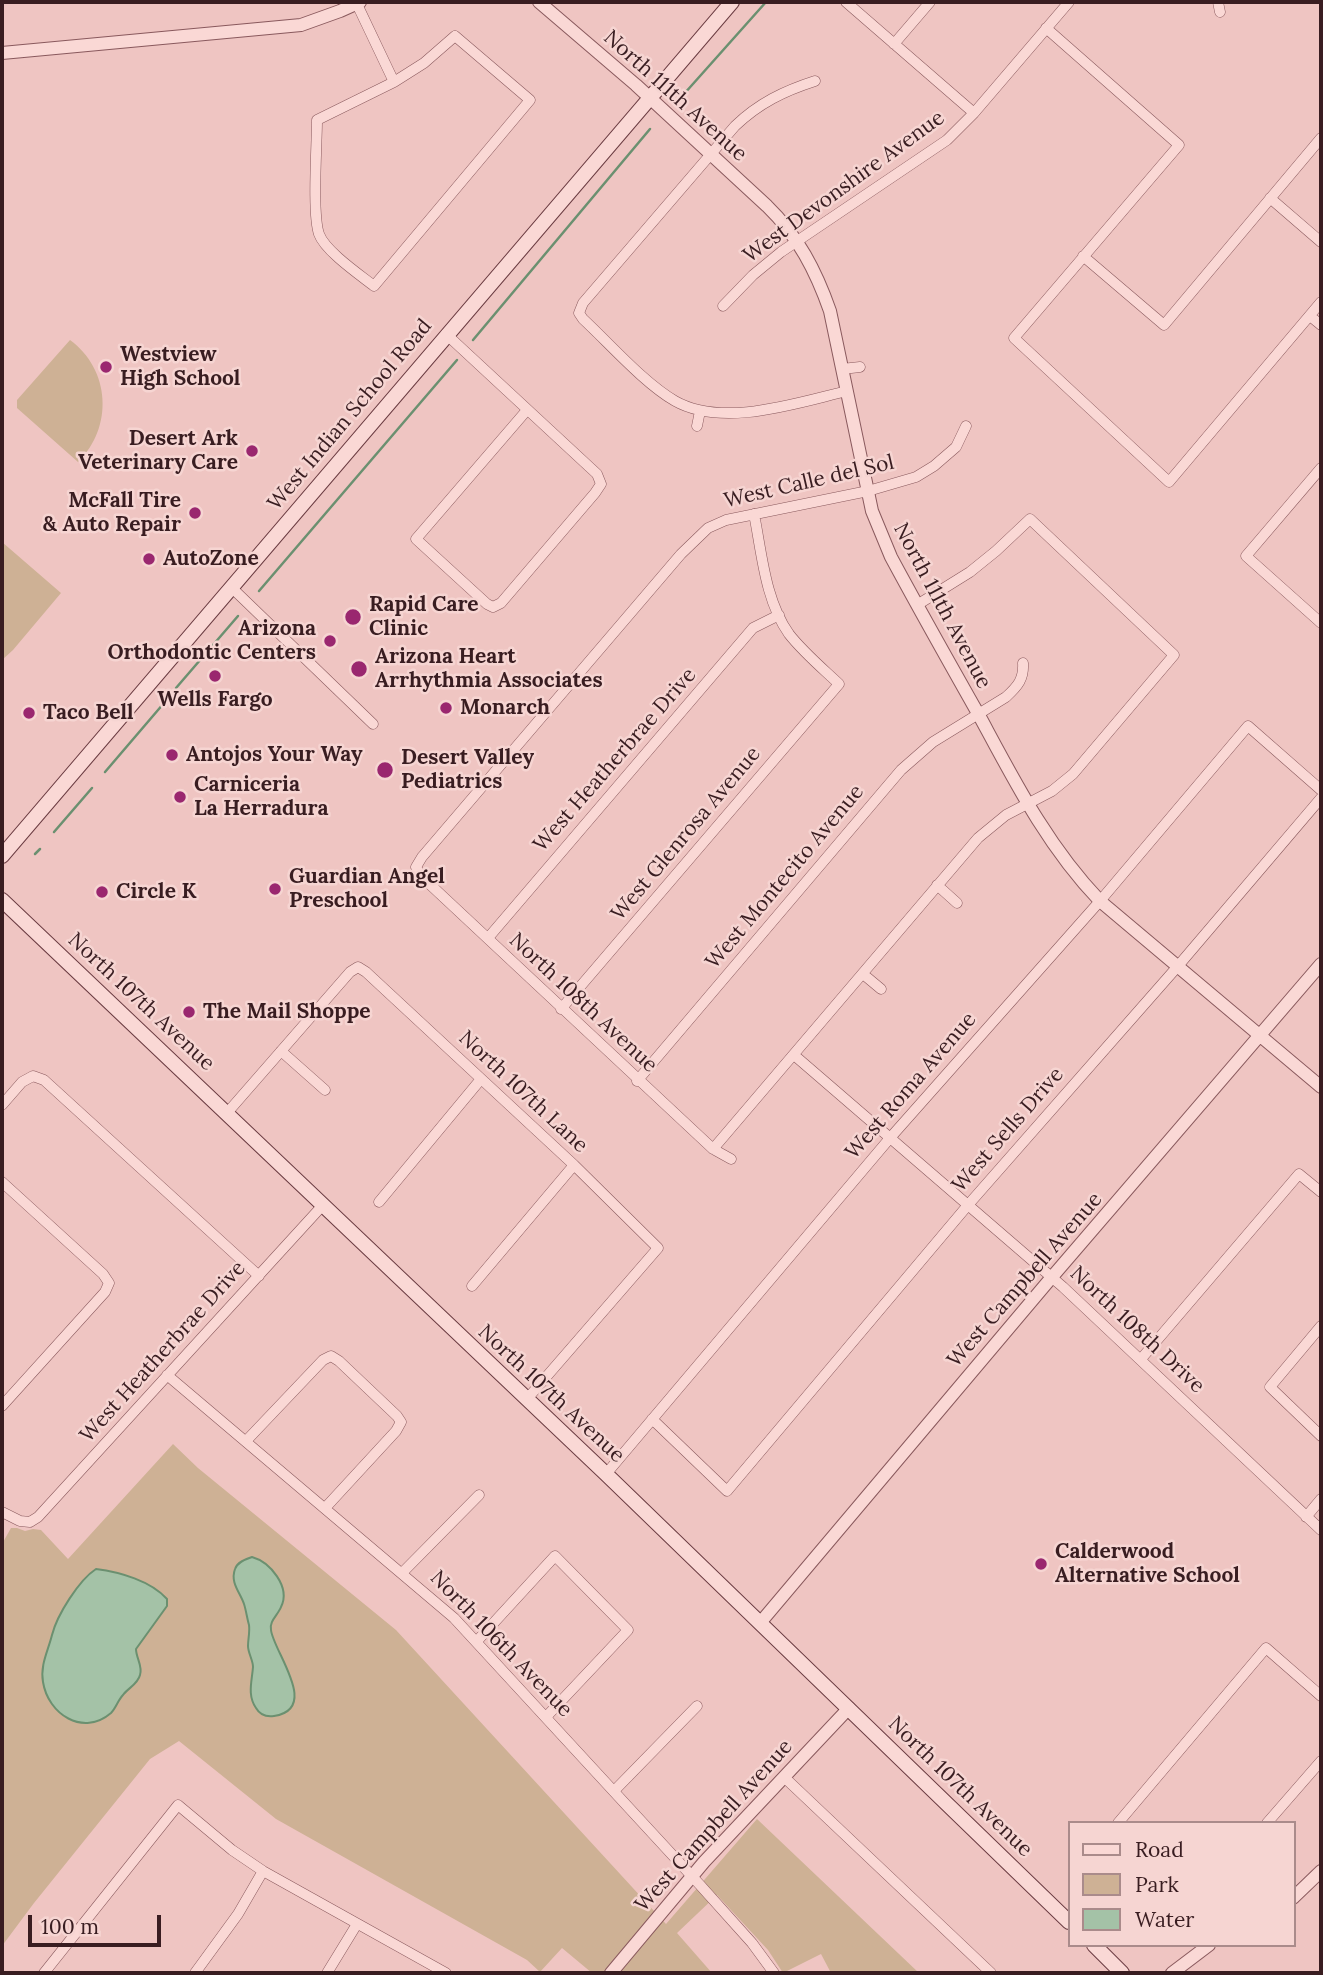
<!DOCTYPE html>
<html>
<head>
<meta charset="utf-8">
<style>
	body { margin:0 }
	#map { position:relative; width:1323px; height:1975px; overflow:hidden; background:#efc5c2; font-family:Lora,serif }
	canvas { display:block }
	.frame { position:absolute; inset:0; border:4px solid #391d21; pointer-events:none }
	.legend { position:absolute; left:1068px; top:1821px; width:228px; height:126px; box-sizing:border-box; background:#f6d5d2; border:2px solid #aa8b8b; margin:0; padding:9px 12px; list-style:none; font-size:21px; color:#391d21 }
	.legend li { display:flex; align-items:center; gap:14px; height:35px }
	.legend b { width:35px; border:2px solid #aa8b8b }
	.scale { position:absolute; left:28px; top:1915px; width:133px; height:32px; box-sizing:border-box; border:4px solid #391d21; border-top:0; padding-left:9px; font-size:21px; line-height:24px; white-space:nowrap; color:#391d21; -webkit-text-stroke:5px #f6d5d2; paint-order:stroke }
</style>
</head>
<body>
<div id="map">
<canvas width="1323" height="1975"></canvas>
<div class="frame"></div>
<ul class="legend">
<li><b style="height:9px;background:#fad8d5"></b>Road</li>
<li><b style="height:19px;background:#ceb195"></b>Park</li>
<li><b style="height:19px;background:#a4c2a7"></b>Water</li>
</ul>
<div class="scale">100 m</div>
</div>
<script>
const g = document.querySelector('canvas').getContext('2d');
g.lineJoin = 'round';
function paint(path, color) { g.fillStyle = color; g.fill(path, 'evenodd'); }
function trace(path, color, width, dash) { g.strokeStyle = color; g.lineWidth = width; g.lineCap = dash ? 'butt' : 'round'; g.setLineDash(dash || []); g.stroke(path); }
function label(font, color, halo, rows, align = 'center') {
  g.font = font + ' Lora,serif'; g.lineWidth = 5; g.setLineDash([]); g.textBaseline = 'middle'; g.strokeStyle = halo; g.fillStyle = color; for (const [text, x, y, turn = 0] of rows) {
    g.save(); g.translate(x, y); g.rotate((+turn || 0) * Math.PI / 180); g.textAlign = isNaN(turn) ? turn : align; if (halo) g.strokeText(text, 0, 0); g.fillText(text, 0, 0); g.restore();
  }
}
paint(new Path2D(`
	M70,340C110,369 114,427 78,462L17,408V400Z
	M2,542L61,593L13,650L2,660Z
	M173,1444L198,1468L396,1630L666,1924L757,1819L919,1973H831L821,1954L783,1973L768,1950L717,1895L677,1933L712,1973H592L562,1948L540,1972L527,1960L276,1819L179,1741L150,1759L34,1903L2,1946V1544L11,1528H17L25,1531L33,1529L41,1530L68,1559Z`), '#ceb195');
const water = new Path2D(`
	M252,1557C270,1562 291,1587 281,1607C278,1615 269,1621 271,1630C273,1651 321,1709 274,1716C267,1717 260,1715 256,1708C247,1695 252,1681 253,1667C253,1660 248,1653 248,1646C248,1639 250,1632 249,1625C247,1618 246,1610 244,1604C240,1592 230,1583 235,1569C237,1562 246,1559 252,1557Z
	M96,1569C120,1572 151,1581 167,1599V1606L136,1649C136,1658 143,1666 140,1675C138,1684 128,1688 123,1695C118,1700 116,1708 111,1713C83,1737 48,1714 43,1682C40,1665 48,1651 52,1635C57,1615 79,1580 96,1569Z`);
paint(water, '#a4c2a7');
trace(water, '#6b9070', 2);
trace(new Path2D(`
	M684,94L766,2
	M473,340L650,129
	M259,591L457,360
	M176,688L238,616
	M105,772L164,703
	M54,832L92,788
	M35,854L40,849`), '#6b9070', 2.5);
const minor = new Path2D(`
	M356,2L394,82
	M846,2L974,113
	M1218,2L1220,12
	M1046,28L1179,145L1014,338L1169,482L1321,302
	M455,36L530,100L374,286C360,275 325,251 319,234C312,213 317,145 317,120L394,82L424,63Z
	M894,44L930,2
	M815,81C784,91 759,103 735,126L583,303L579,313L583,319C610,344 644,383 675,401C723,428 796,403 847,391
	M1270,198L1321,242
	M1083,256L1164,325L1321,138
	M723,306L753,275L781,252L947,140L974,113L1069,2
	M1310,316L1321,325
	M446,334L597,474L601,484L595,493L501,603L493,607L487,604L416,539L527,410
	M842,369L860,367
	M697,426L700,411
	M1321,468L1246,556L1321,623
	M231,587L373,724
	M937,885L957,903
	M488,938L753,628L779,615
	M863,974L881,989
	M561,1009L839,684C822,668 803,652 789,634C765,600 762,554 754,514
	M281,1051L325,1090
	M794,1055L1063,1287L1321,1530
	M637,1081L901,770L933,742L1006,697C1018,686 1024,679 1023,663
	M2,1105L22,1082L33,1076L44,1080L259,1276
	M227,1113L350,972L358,967L366,972L574,1165L658,1248L527,1399
	M713,1149L978,838L1006,815L1052,791L1073,774L1174,655L1030,519L996,551L970,572L917,605
	M731,1159L713,1149L422,877L416,867L422,857L681,554L708,528L726,520L868,491L916,477L934,466L956,447L966,426
	M2,1182L103,1274L109,1283L105,1292L2,1406
	M379,1202L481,1079
	M472,1286L574,1165
	M1321,1326L1270,1387L1321,1436
	M1141,1359L1299,1174L1321,1192
	M167,1375L454,1618L700,1885L752,1943L774,1973
	M652,1419L727,1491L968,1205L1178,966L1321,798
	M246,1441L323,1360L331,1356L339,1361L397,1416L401,1422L396,1431L326,1507
	M606,1474L890,1138L1100,901L1248,726L1321,790
	M2,1512L20,1521L30,1522L38,1517L323,1205
	M1306,1517L1321,1499
	M403,1572L479,1495
	M477,1641L555,1556L628,1630L546,1717
	M784,1777L991,1973
	M614,1791L697,1706
	M1118,1823L1266,1648L1321,1696
	M1267,1823L1321,1761
	M44,1973L178,1805L232,1850L263,1871L446,1973
	M195,1973L238,1914L263,1871
	M327,1973L357,1924`);
const tertiary = new Path2D(`
	M539,2L636,85L767,206C798,236 816,271 830,311L872,511L891,557C920,611 950,664 980,717C1015,782 1048,847 1100,901L1321,1087
	M2,53L301,25L340,11L360,2
	M760,1623L1046,1284L1321,964
	M1293,1898L1321,1871
	M611,1973L704,1862L849,1708
	M1172,1973L1209,1945`);
const secondary = new Path2D(`
	M2,856L732,2
	M2,900L606,1474L1069,1922
	M1094,1945L1122,1973`);
trace(minor, '#89595d', 11);
trace(tertiary, '#89595d', 14);
trace(secondary, '#6b3c42', 16);
trace(minor, '#fad8d5', 10);
trace(tertiary, '#fad8d5', 12);
trace(secondary, '#fad8d5', 14);
for (const [x, y, r, color] of [
	[106,367,7,"#9a276f"],
	[252,451,7,"#9a276f"],
	[195,513,7,"#9a276f"],
	[149,559,7,"#9a276f"],
	[353,617,9,"#9a276f"],
	[330,641,7,"#9a276f"],
	[359,669,9,"#9a276f"],
	[215,676,7,"#9a276f"],
	[446,708,7,"#9a276f"],
	[29,713,7,"#9a276f"],
	[172,755,7,"#9a276f"],
	[385,770,9,"#9a276f"],
	[180,797,7,"#9a276f"],
	[275,889,7,"#9a276f"],
	[102,892,7,"#9a276f"],
	[189,1012,7,"#9a276f"],
	[1041,1564,7,"#9a276f"]
]) { const dot = new Path2D(); dot.arc(x, y, r, 0, 2 * Math.PI); g.fillStyle = color; g.fill(dot); trace(dot, '#f6d5d2', 2.5); }
label('21px', '#391d21', '#f6d5d2', [
	["North 111th Avenue",675,96,42],
	["West Devonshire Avenue",844,187,-36],
	["West Indian School Road",350,415,-50],
	["West Calle del Sol",809,482,-13],
	["North 111th Avenue",942,606,62],
	["West Heatherbrae Drive",615,760,-49],
	["West Glenrosa Avenue",686,834,-50],
	["West Montecito Avenue",785,877,-50],
	["North 107th Avenue",141,1002,43],
	["North 108th Avenue",583,1003,43],
	["West Roma Avenue",911,1086,-49],
	["North 107th Lane",523,1092,43],
	["West Sells Drive",1008,1130,-49],
	["West Campbell Avenue",1025,1280,-49],
	["North 108th Drive",1137,1330,43],
	["West Heatherbrae Drive",163,1352,-48],
	["North 107th Avenue",551,1394,43],
	["North 106th Avenue",501,1644,46],
	["North 107th Avenue",960,1787,44],
	["West Campbell Avenue",714,1826,-48]
]);
label('bold 21px', '#391d21', '#f6d5d2', [
	["Westview",120,355],
	["High School",120,379],
	["Desert Ark",238,439,"right"],
	["Veterinary Care",238,463,"right"],
	["McFall Tire",181,501,"right"],
	["& Auto Repair",181,525,"right"],
	["AutoZone",163,559],
	["Rapid Care",369,605],
	["Clinic",369,629],
	["Arizona",316,629,"right"],
	["Orthodontic Centers",316,653,"right"],
	["Arizona Heart",375,657],
	["Arrhythmia Associates",375,681],
	["Wells Fargo",215,700,"center"],
	["Monarch",460,708],
	["Taco Bell",43,713],
	["Antojos Your Way",186,755],
	["Desert Valley",401,758],
	["Pediatrics",401,782],
	["Carniceria",194,785],
	["La Herradura",194,809],
	["Guardian Angel",289,877],
	["Preschool",289,901],
	["Circle K",116,892],
	["The Mail Shoppe",203,1012],
	["Calderwood",1055,1552],
	["Alternative School",1055,1576]
], 'left');
</script>
</body>
</html>
